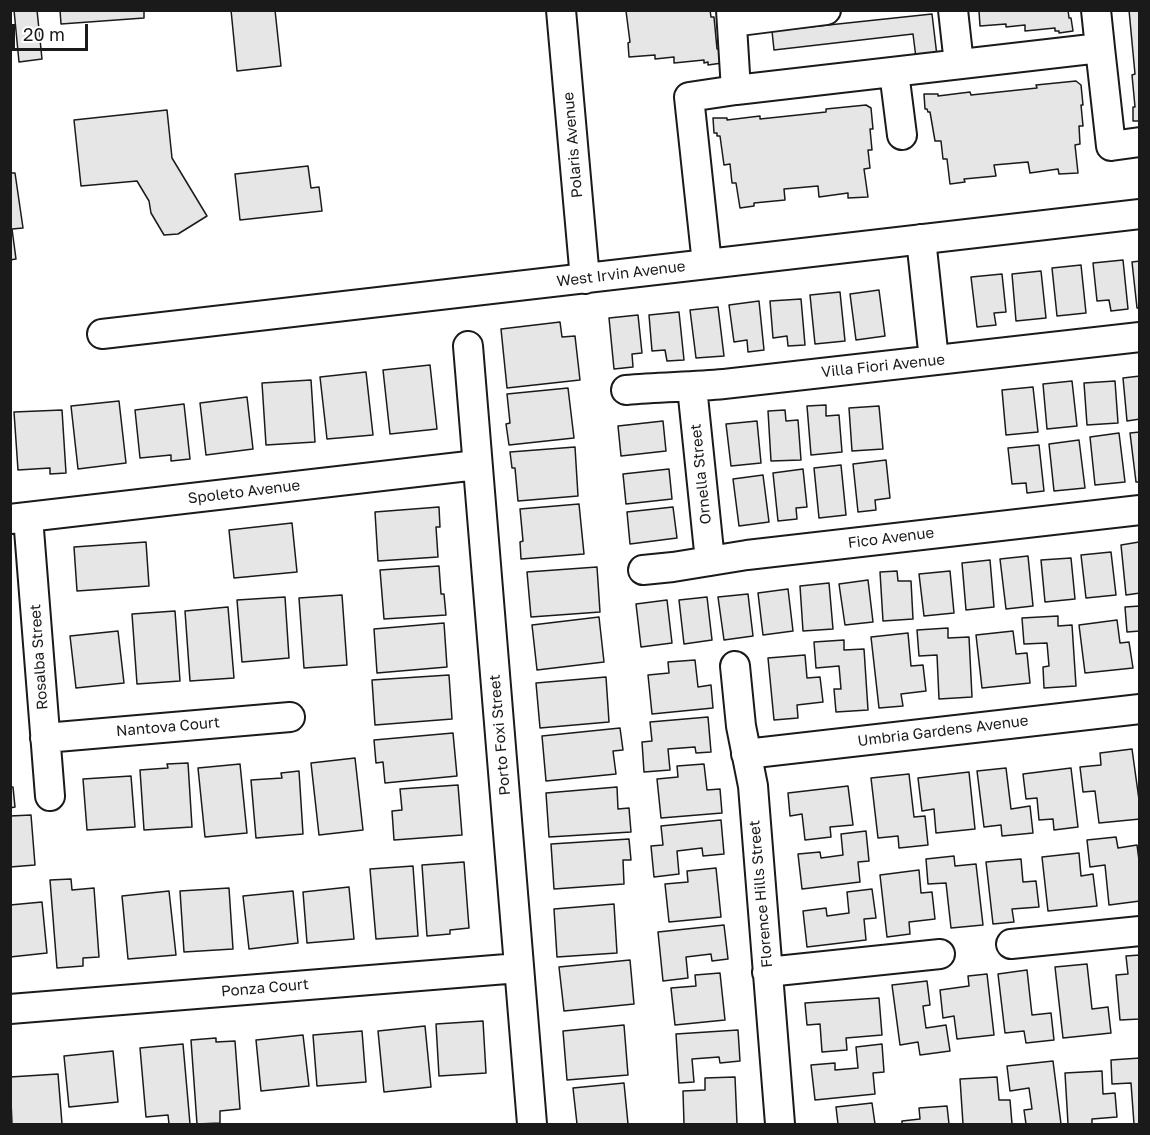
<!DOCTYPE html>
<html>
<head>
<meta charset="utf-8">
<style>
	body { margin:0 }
	#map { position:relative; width:1150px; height:1135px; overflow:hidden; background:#fff; font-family:"Golos Text",sans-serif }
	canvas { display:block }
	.frame { position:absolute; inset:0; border:12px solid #1a1a1a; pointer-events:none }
	.scale { position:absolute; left:12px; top:24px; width:76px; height:27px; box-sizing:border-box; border:3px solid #1a1a1a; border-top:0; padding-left:8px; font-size:18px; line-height:21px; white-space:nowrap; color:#1a1a1a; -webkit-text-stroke:4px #fff; paint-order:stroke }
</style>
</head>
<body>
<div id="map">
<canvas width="1150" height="1135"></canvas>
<div class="frame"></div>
<div class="scale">20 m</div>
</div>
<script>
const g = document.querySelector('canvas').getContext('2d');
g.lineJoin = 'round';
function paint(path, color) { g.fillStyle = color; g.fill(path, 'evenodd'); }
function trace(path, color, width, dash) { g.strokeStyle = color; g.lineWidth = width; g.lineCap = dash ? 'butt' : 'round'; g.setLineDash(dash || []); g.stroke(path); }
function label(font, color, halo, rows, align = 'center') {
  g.font = font + ' "Golos Text",sans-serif'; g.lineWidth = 4.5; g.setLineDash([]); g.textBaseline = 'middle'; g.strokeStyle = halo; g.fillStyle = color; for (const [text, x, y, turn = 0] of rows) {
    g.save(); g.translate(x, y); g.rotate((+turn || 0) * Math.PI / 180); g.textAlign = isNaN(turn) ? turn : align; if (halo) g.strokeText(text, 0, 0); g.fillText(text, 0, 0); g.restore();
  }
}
const building = new Path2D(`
	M14,10H37L42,59L19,62Z
	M60,10H144V18L61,24Z
	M231,10H275L281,66L237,71Z
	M634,10H710L711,17H714L717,49H720L722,63L708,65V62L704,63V60L674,63V57L655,59V55L629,57L628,43L630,42L626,11Z
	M1068,10L1069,18H1071L1073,31L1059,33V31H1055V28L1025,31V25L1006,27V24L980,26L979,11L982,10Z
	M1129,10H1140V121H1133V107H1135L1132,75L1135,74Z
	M932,14L937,56L916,58L913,34L774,50L772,31Z
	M1076,81L1081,85L1083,105H1081L1083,126H1079L1080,144L1075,145L1078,173L1059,174L1058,169L1030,173L1028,162L994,165L996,176L964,179L965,182L950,184L947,159H943L941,141H935L930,112H928L927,109H925L924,94H938V96L970,92L971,95L1037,88L1036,85Z
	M866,105L871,108L873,129H870L872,150H868L870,168L864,169L868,197L848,198V193L819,197L818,186L784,189L785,200L754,203V206L740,208L736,183H732L730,164L724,165L720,136H717V133H714L713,118H727V120L760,116V119L826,112V109Z
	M167,110L172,158L207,216L178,234L164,235L151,213L149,201L137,181L81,186L74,120Z
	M308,166L311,188L319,187L322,211L240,220L235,174Z
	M10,173H15L23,228L12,229L16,259L10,260Z
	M1123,260L1128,309L1111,311L1109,300L1097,301L1093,263Z
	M1140,261V308H1137L1132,262Z
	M1081,265L1086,313L1057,316L1052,268Z
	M1041,271L1046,318L1016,321L1012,274Z
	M1002,274L1006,312L994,313L996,325L977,327L971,277Z
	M879,290L885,336L856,340L850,294Z
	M840,292L845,341L815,344L810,295Z
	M801,299L805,345L788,346L787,336L773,338L770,301Z
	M759,301L764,350L748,352L747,340L734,342L729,305Z
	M718,307L724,356L696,358L690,310Z
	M679,312L684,360L667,361L665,350L652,351L649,315Z
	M638,315L642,353L632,354L633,367L614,369L609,318Z
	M560,322L562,337L575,336L580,380L507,388L501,329Z
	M430,365L437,429L390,434L383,370Z
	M366,372L373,435L327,439L320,377Z
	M1140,376V419L1127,421L1123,378Z
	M311,380L315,442L266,445L262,383Z
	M1072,381L1077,426L1047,429L1043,384Z
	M1115,381L1118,423L1087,425L1084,383Z
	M1033,387L1038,432L1006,435L1002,390Z
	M568,388L574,438L509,445L506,424L510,423L507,394Z
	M247,397L253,449L206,455L200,403Z
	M119,401L126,463L78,469L71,406Z
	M184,404L190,459L171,461V455L140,458L135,410Z
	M826,405V416L839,415L842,452L811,455L807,406Z
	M879,406L883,449L852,451L849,408Z
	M62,410L66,473L50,474V468L18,470L14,412Z
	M785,410L786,421L798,420L801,460L771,461L768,411Z
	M663,421L666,451L621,456L618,426Z
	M757,421L761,463L731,466L726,424Z
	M1140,432V482H1136L1130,433Z
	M1119,433L1125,482L1095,485L1090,437Z
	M1079,440L1085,488L1054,491L1049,444Z
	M1039,445L1044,491L1027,493L1026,483L1012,484L1008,448Z
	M575,447L578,496L518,501L515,468H512L510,452Z
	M886,460L890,498L875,500L876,510L858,512L853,464Z
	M841,465L846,515L819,518L814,468Z
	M669,469L672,499L626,504L623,474Z
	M803,469L807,507L796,508L797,519L778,521L773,473Z
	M763,475L769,522L739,526L733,479Z
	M579,504L584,554L521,559L520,542L523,541L520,509Z
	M439,507L440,527H436L438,557L378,561L375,512Z
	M673,507L677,538L630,544L627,512Z
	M292,523L297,572L234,578L229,530Z
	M146,542L149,586L77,591L74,547Z
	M1139,542L1140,593L1126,595L1121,545Z
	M1111,552L1116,595L1086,598L1081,555Z
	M1028,556L1033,606L1006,609L1000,559Z
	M1071,558L1075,599L1045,602L1041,560Z
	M990,560L994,607L966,610L962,563Z
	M439,566L441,594H444L446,615L384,619L380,570Z
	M597,567L600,612L531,617L527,572Z
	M897,571L898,581H911L913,619L883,621L880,572Z
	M950,571L954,613L924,616L919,574Z
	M868,580L873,622L845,625L839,584Z
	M829,583L833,629L803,631L800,586Z
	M788,589L793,631L763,635L758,593Z
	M748,594L753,636L724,640L718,597Z
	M342,595L347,665L304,668L299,598Z
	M285,597L289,658L242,662L237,600Z
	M707,597L712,640L684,644L679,600Z
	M667,600L672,643L641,647L636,604Z
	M1140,606V631L1127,632L1125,607Z
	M228,607L234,678L190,681L185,611Z
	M175,611L180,681L137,684L132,614Z
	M1058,616V626L1072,625L1076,686L1044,688L1043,667L1049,666L1047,643L1024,644L1022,618Z
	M599,617L604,662L537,670L532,625Z
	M1117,620L1120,643L1129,642L1133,668L1085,673L1079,625Z
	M444,623L447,667L377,673L374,629Z
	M948,628V638L969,637L972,697L939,699L937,655L919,656L917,630Z
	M118,631L124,683L76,688L70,636Z
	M1013,631L1016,654L1027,653L1030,683L982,688L976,635Z
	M908,633L911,666L923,665L926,691L901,694L903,706L879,708L871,637Z
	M844,640V650L864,649L868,710L836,712L834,689H841L839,666L816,668L814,642Z
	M805,655L807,678L820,677L823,702L797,705L798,718L774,720L768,658Z
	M695,660L698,687L711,685L713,708L652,714L648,675L669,673L668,662Z
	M449,675L452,719L375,725L372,680Z
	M606,677L609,722L540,728L536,683Z
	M708,717L711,752L696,753L695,747L668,749L670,770L644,772L642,742L652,741L650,722Z
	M620,728L623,750L613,751L616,774L546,781L542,736Z
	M453,733L457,776L385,783L383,762L376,763L374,740Z
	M1132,749L1140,807V819L1099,823L1095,791L1083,792L1080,767L1101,765L1100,753Z
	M355,758L363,830L319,835L311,763Z
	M188,763L192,827L144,830L140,770L168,768L167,764Z
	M240,764L247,833L205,837L198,768Z
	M704,764L707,790L720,789L722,813L661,818L657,779L678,777L677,766Z
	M1006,768L1011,809L1030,806L1033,833L1002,836L1001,825L984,827L977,771Z
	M1071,768L1078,827L1054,830L1053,819L1039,820L1037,798L1026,799L1023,774Z
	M299,771L303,834L256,838L251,780L282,778L281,773Z
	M969,772L975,829L936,833L934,809L922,811L918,778Z
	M909,774L914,817L925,816L928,845L899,848L898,836L878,838L871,778Z
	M131,776L135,827L87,830L83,779Z
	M458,785L462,835L394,840L392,811L402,810L400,789Z
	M848,786L853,825L830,827L831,837L805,840L802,814L790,816L788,793Z
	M10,787H13L15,807L10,808Z
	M617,787L618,809L629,808L631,832L549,837L546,793Z
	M31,815L35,865L10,867V816Z
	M721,820L724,854L703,856L702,848L677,851L679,874L654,877L651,846L663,845L661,826Z
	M866,831L869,861L858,862L860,882L802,889L798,854L820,852L821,858L843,855L841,834Z
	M1116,837L1118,848L1137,845L1140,868V901L1109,905L1105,865L1090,867L1087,840Z
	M629,839L631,860H623L624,884L554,889L551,844Z
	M1079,853L1081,876L1093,874L1097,906L1048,911L1042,857Z
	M954,856L955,866L976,864L983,925L951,928L946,883L928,884L926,859Z
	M1021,859L1023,882L1036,881L1039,907L1012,909L1014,922L993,924L986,862Z
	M464,862L469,928L450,930V934L427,936L422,865Z
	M413,866L418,936L376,939L370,869Z
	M716,868L721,917L669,922L665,884L688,882L687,871Z
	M919,870L921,893L932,892L935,919L909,922L910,934L887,937L880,875Z
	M71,879L72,890L94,888L99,957L83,958V966L57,968L50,880Z
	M349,887L354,939L307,943L303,892Z
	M229,888L233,949L184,952L180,891Z
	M872,889L876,918L864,919L866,940L807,947L803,911L826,908L827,916L849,913L847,892Z
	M169,891L176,955L128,959L122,896Z
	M293,891L298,943L249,949L243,896Z
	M42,902L47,953L10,957V905Z
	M614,904L617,953L557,957L554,909Z
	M724,925L728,959L712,961L711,954L686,957L688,978L663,981L658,932Z
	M1140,955V1019L1120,1020L1116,975L1128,974L1126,956Z
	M630,960L634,1004L564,1011L559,967Z
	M1087,964L1092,1009L1108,1007L1111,1033L1063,1038L1055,967Z
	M1027,970L1032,1015L1051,1013L1054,1040L1026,1043L1024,1031L1005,1033L998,974Z
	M720,973L725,1020L675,1025L671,988L696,986L695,975Z
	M987,974L994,1035L957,1039L954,1016L943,1018L940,990L969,986L968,976Z
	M927,981L930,1005L923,1006L926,1028L946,1025L950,1051L920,1055L918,1042L900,1045L892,985Z
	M879,998L882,1035L846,1038L847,1050L822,1052L820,1024L807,1025L805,1003Z
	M483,1021L486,1073L439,1076L436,1024Z
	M624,1025L628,1075L567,1080L563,1031Z
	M425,1026L431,1087L384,1092L378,1031Z
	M738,1030L740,1061L720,1063L719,1057L692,1059L694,1082L679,1083L676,1034Z
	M362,1031L366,1082L317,1086L313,1035Z
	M303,1035L309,1086L261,1091L256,1040Z
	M216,1038V1042L235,1041L240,1109L220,1111V1123L197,1124L191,1040Z
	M183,1044L190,1124H169L168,1115L146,1117L140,1048Z
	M882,1044L884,1072L873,1073L875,1094L815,1100L811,1065L835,1063V1070L858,1068L856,1047Z
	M113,1051L118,1102L69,1107L64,1056Z
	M1140,1058V1124H1134L1131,1083L1112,1084L1111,1060Z
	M1053,1061L1061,1124H1026L1024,1110L1032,1109L1029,1088L1010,1091L1007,1066Z
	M1102,1071L1103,1094L1115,1093L1117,1117L1092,1119V1124H1068L1065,1073Z
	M58,1074L62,1124H12L10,1077Z
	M735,1077L737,1124H684L683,1091L705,1090V1078Z
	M997,1077L999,1100H1010L1012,1124H963L960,1079Z
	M624,1083L628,1124H577L573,1088Z
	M872,1103L875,1124H838L836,1107Z
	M947,1106L949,1124H902V1121L920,1119L919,1108Z`);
paint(building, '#e6e6e6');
trace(building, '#1a1a1a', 1.5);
const minor = new Path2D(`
	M561,10L585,279
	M731,10L736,90
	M953,10L959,64
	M1096,10L1100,48
	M732,22L826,10
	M894,72L902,135
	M921,239L934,360
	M707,264L689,97L736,90L1100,48L1111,146L1140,142
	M102,334L1140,214
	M468,346L532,1124
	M692,387L710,561
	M626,390C658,387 691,387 724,384L1140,337
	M28,517L50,796
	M10,519L477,465
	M643,570L673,567L747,555L1140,510
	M735,666L741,726L753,786L780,1124
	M45,738L290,717
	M746,754L1140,709
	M1011,944L1140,931
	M767,972L940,954
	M10,1009L519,968`);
trace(minor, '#1a1a1a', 32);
trace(minor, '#fff', 28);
label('15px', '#1a1a1a', '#fff', [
	["Polaris Avenue",573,145,-95],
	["West Irvin Avenue",621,274,-7],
	["Villa Fiori Avenue",883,366,-6],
	["Ornella Street",701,474,-96],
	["Spoleto Avenue",244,492,-7],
	["Fico Avenue",891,538,-7],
	["Rosalba Street",39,657,-94],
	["Nantova Court",168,727,-5],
	["Umbria Gardens Avenue",943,731,-7],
	["Porto Foxi Street",500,735,-95],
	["Florence Hills Street",761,894,-95],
	["Ponza Court",265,988,-5]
]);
</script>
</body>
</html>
